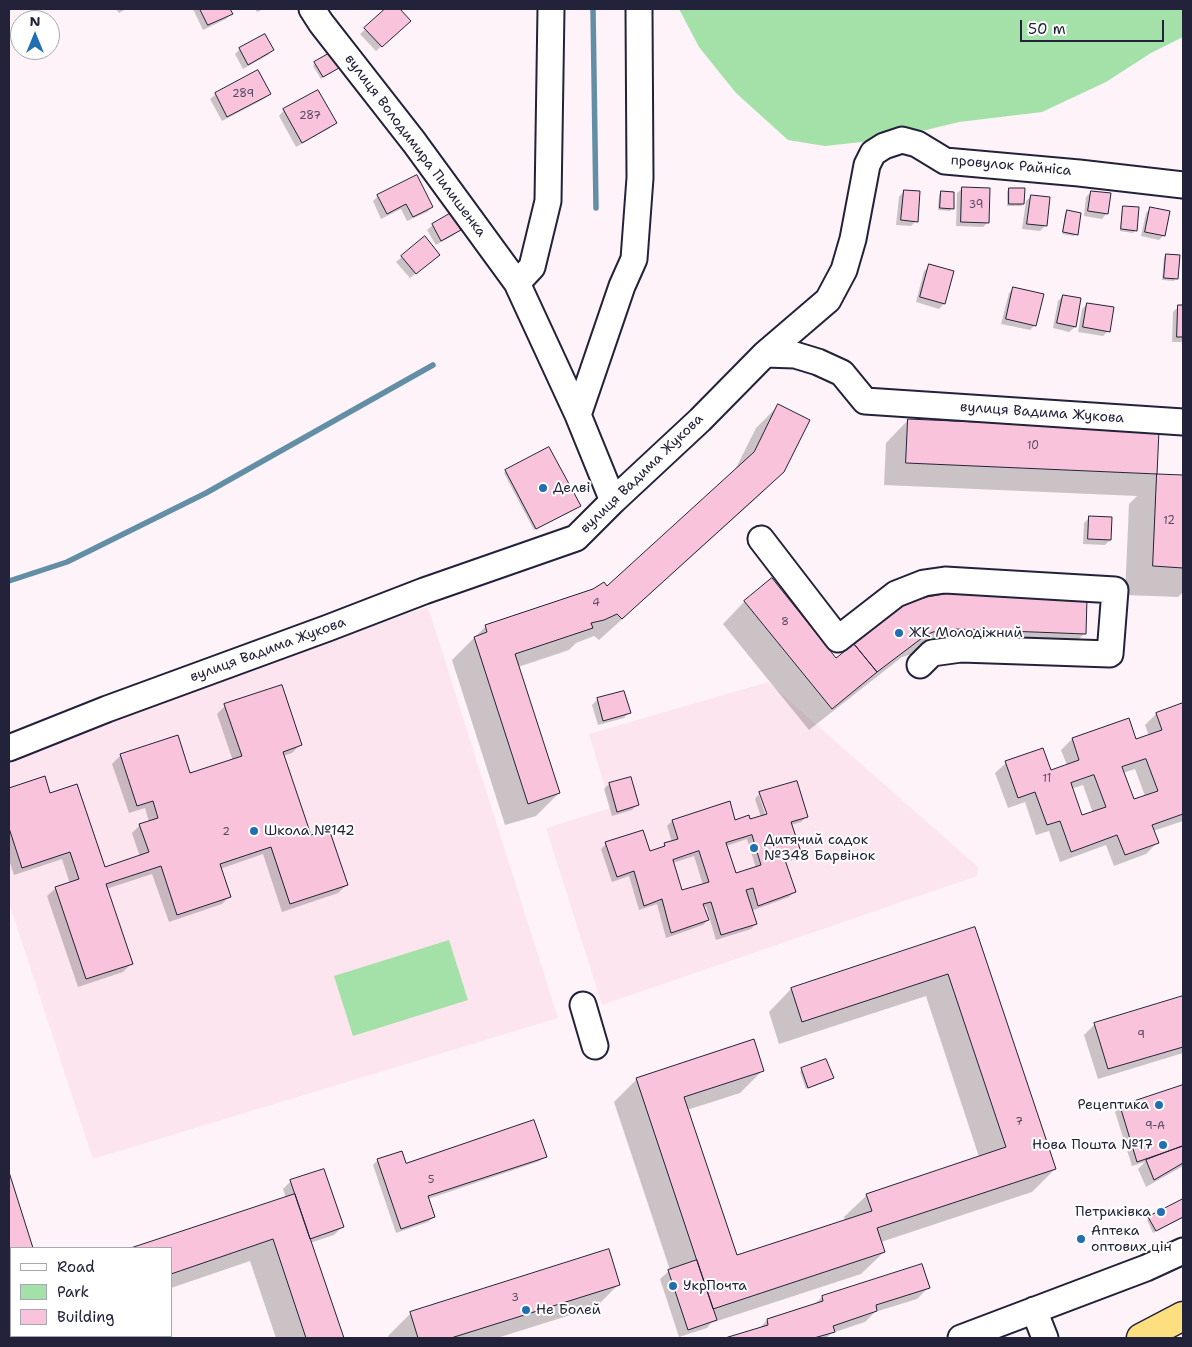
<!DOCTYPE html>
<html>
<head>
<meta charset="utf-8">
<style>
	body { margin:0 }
	#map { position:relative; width:1192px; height:1347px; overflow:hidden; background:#fef3f8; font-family:"Shantell Sans",sans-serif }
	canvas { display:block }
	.frame { position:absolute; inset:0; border:10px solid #22223b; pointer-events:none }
	.legend { position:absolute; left:10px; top:1247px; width:162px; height:90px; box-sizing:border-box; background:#fff; border:1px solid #a7a7b1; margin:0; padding:6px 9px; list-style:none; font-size:15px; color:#22223b }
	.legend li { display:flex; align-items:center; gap:10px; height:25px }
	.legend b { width:25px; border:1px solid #a7a7b1 }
	.north { position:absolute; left:10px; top:10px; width:50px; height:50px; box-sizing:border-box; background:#fff; border:1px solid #a7a7b1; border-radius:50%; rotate:0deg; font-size:14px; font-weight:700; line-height:20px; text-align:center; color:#22223b }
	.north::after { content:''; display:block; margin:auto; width:18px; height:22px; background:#1f6fb2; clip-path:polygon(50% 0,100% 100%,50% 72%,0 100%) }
	.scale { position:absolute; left:1020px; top:20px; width:144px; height:22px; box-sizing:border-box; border:2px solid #22223b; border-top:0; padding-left:6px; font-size:15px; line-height:18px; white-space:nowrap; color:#22223b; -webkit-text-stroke:4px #fff; paint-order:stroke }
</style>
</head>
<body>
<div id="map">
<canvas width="1192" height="1347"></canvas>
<div class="frame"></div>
<ul class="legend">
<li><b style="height:6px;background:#fff"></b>Road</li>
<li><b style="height:14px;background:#a3e1a9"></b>Park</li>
<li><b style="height:14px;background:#f9c3db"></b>Building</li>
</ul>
<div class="north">N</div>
<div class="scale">50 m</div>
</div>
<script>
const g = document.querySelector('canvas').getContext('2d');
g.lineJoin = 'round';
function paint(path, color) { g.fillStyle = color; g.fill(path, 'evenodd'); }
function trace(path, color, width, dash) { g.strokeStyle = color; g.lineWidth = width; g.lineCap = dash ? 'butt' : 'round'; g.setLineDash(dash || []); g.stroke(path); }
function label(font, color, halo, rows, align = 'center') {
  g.font = font + ' "Shantell Sans",sans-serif'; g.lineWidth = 4; g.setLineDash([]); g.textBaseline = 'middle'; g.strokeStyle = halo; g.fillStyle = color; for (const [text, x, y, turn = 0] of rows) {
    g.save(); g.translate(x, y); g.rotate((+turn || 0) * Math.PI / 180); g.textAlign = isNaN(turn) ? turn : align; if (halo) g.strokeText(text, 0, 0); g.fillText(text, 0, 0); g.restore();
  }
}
paint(new Path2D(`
	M428,607L558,1018L93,1159L9,903V759L318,643Z
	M768,682L978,867L977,876L602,1005L546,828L611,808L589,734Z`), '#fce5ef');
paint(new Path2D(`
	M679,9H1183V37L1151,53L1106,82L1042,112L959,122L889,139L825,146L788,140L736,93L699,47Z
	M449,940L468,1000L353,1036L334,976Z`), '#a3e1a9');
paint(new Path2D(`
	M116,9H126L119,13Z
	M193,9H229L231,14L226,19L203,30Z
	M255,9H264L257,12Z
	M387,9H398L409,21L376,51L360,34Z
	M265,35L273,50L268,55L243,69L235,54L240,49Z
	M315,63L336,70L321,79L313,66Z
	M258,72L269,94L264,99L222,121L210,99L216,94Z
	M284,110L335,123L330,128L296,147L279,116Z
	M963,188L988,222L983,227L956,226L957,193Z
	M1010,189L1023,204L1021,206H1007V191Z
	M904,191L916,221L911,226L896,225L899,197Z
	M1091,192L1107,213L1102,219L1084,216L1086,197Z
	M941,193L952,208L950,211L938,210L939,195Z
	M378,196L432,207L427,212L407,221L401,209L381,219L373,201Z
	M1031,196L1045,226L1040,231L1022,229L1026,201Z
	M1124,207L1136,230L1133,233L1120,231L1122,209Z
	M1151,208L1164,235L1159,240L1141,236L1146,213Z
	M1067,212L1076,234L1074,236L1062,234L1065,214Z
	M433,225L459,230L454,235L436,245L427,230Z
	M424,238L433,260L410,278L396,262Z
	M1167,255L1176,278L1174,281L1162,280L1164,257Z
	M930,266L944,304L939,309L916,302L924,271Z
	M1014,288L1035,325L1030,330L1001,324L1009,293Z
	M1063,296L1075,327L1069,332L1053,328L1058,301Z
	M1087,304L1108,331L1103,336L1078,332L1082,309Z
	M1179,306L1183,307V342H1172L1173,312Z
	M779,405L783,472L760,495L599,640L594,636L576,643L569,650L518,667L559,793L536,816L505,825L452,660L486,626L606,587L734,472L756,428Z
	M908,420L1158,431L1156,475L1183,476V592L1178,597L1125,595L1129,504L1137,496L884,485L886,443Z
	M506,471L577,508L534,530L504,473Z
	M1090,517L1110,540L1105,545L1083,544L1084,523Z
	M745,601L836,659L905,605L1085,633L1062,656L931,651L909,655L902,657L809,730L723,624Z
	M598,699L629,712L624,718L598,725L592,705Z
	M1183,705V821L1153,831L1157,843L1146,854L1114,866L1106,845L1060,862L1049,831L1036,835L1025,802L1008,808L995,773L1006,763L1050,771L1067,765L1061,750L1072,739L1128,720L1135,741L1149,736L1145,725L1156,714ZM1135,769L1145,796L1133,801L1123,773ZM1083,785L1093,813L1081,817L1071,789Z
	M225,706L300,745L292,753L283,756L310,836L347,885L338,893L282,912L263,854L220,869L230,896L222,904L169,922L152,874L106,889L131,964L123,972L78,987L47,896L56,888L70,884L62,859L14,875L9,860V790L44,778L49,795L104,869L140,857L132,833L140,825L149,822L145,808L129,813L112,764L120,756L177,737L190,775L233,761L217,714Z
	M609,784L637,805L632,810L612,816L604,789Z
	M760,793L806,817L801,822L791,825L800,854L795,859L784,863L794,892L789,897L751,911L756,924L751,929L716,940L706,906L703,907L708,920L703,925L666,938L657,904L639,910L629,876L612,882L601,849L606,844L649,853L660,849L665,844L672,842L667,826L672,821H750L761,817L755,799ZM759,795H761L770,820H767ZM747,839L756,868L735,874L726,846ZM694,856L703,885L681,892L673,863Z
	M975,929L1055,1169L1032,1192L881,1242L884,1252L861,1274L711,1323L707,1328L679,1337L660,1279L670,1270L614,1102L637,1079L763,1070L740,1093L687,1110L736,1257L845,1221L844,1217L867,1195L979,1157L926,996L779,1044L769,1012L791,989Z
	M1183,997V1053L1098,1079L1084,1035L1095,1024Z
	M802,1069L832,1078L830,1080L806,1089L800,1072Z
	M1183,1087V1166L1146,1187L1138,1169L1145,1162L1132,1166L1115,1112L1120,1107Z
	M545,1156L540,1161L428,1199L434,1217L428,1222L396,1233L373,1165L378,1160L406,1165Z
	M9,1176L31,1248H11V1336H58L59,1338H9Z
	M291,1181L342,1227L334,1235L310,1243L342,1338H276L250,1261L171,1288V1248H135L286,1198L283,1189Z
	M1183,1201V1218L1153,1233L1147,1220Z
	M619,1284L596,1307L497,1338H389L388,1336L411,1313Z
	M928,1288L917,1299L875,1312L865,1322L832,1333L826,1338H729L759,1329L767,1320L814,1305L822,1297Z`), '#0003');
trace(new Path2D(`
	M593,9L596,208
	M9,581L67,562L206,493L433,365`), '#628fa6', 5.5);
const building = new Path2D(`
	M200,9H230L233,14L208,25Z
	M385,9H400L411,21L382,47L364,28Z
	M265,34L274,50L248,65L239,48Z
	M330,53L339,68L323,77L314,62Z
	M258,70L271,94L227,117L215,93Z
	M318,90L337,123L302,143L283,109Z
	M417,175L433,207L413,217L406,204L387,214L377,195Z
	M962,187L990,188L989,223L961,222Z
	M1009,188H1025L1024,204H1009Z
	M904,190L920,191L918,222L901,220Z
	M941,191L954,192V209L940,208Z
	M1091,191L1111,193L1108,214L1088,211Z
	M1031,195L1050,197L1047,226L1027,224Z
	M1123,206L1139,207L1137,231L1121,229Z
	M1150,207L1170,211L1165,236L1145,232Z
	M1067,210L1081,213L1078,235L1063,232Z
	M451,213L461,230L441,241L432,224Z
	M425,236L440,255L416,274L401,256Z
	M1166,254L1180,255L1178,279L1164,278Z
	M929,264L954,271L945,304L920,297Z
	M1013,287L1044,294L1036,326L1006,319Z
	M1063,295L1081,298L1076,327L1057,323Z
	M1087,303L1114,307L1110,332L1083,327Z
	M1178,305H1183V337H1177Z
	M778,404L810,420L784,472L622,619L617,614L604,620L591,623L593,628L515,654L560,793L528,804L474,637L487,632L485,625L593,589L604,582L607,586L754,452Z
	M908,419L1159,430L1157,474L906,463Z
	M549,447L581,506L536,529L505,470Z
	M1157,474L1183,475V568L1153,566Z
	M1089,516L1112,517L1111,540L1088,539Z
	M772,578L836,658L854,644L877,672L832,709L744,601Z
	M950,593L1087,598L1086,634L955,629L933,632L926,635L877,672L854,644L905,604L927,597Z
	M282,685L302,745L283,752L311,835L329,829L348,885L290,904L271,847L220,864L231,897L177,915L161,866L106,884L133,964L86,979L55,887L79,879L70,852L22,868L9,828V788L45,776L50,793L77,784L105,867L149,852L139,824L158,818L153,801L137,806L120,754L178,735L190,773L242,756L224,704Z
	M624,691L631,713L603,721L597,698Z
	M1183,703V814L1152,825L1159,843L1125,855L1117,835L1071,852L1060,821L1047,825L1035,792L1018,798L1005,761L1043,748L1051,770L1079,760L1072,738L1129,718L1136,739L1162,730L1156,713ZM1146,759L1158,791L1134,799L1122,767ZM1094,775L1106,807L1082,815L1071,783Z
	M631,777L639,805L617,812L609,783Z
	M797,781L808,817L791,822L802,855L785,860L796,892L758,906L753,888L746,890L757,924L721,935L711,902L703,904L709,920L671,933L662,899L644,906L634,871L617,877L605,842L643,830L650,851L665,846L664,843L678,839L672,820L730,801L735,820L749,815L750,819L767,814L759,792ZM752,835L761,865L736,873L726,843ZM699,851L709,882L682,890L673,860Z
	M975,927L1056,1169L877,1228L885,1252L713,1309L636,1078L754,1039L764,1071L684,1097L737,1255L872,1211L866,1194L1006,1147L948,974L802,1022L791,988Z
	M1183,996V1047L1108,1069L1094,1023Z
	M826,1059L834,1078L808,1088L801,1068Z
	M1183,1085V1146L1137,1162L1120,1106Z
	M534,1120L547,1157L428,1196L435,1217L401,1229L377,1159L402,1151L406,1163Z
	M1183,1146V1163L1154,1180L1146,1160Z
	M324,1169L344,1227L310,1239L290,1180Z
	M9,1172L33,1248H11V1336H60V1338H11L9,1331Z
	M295,1194L344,1338H306L273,1239L171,1274V1248H131Z
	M1183,1199V1217L1156,1231L1148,1217Z
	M609,1249L620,1285L451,1338H418L410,1312Z
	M697,1260L717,1320L688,1330L668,1270Z
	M922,1264L930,1288L876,1305L877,1311L833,1326L835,1332L814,1338H725L768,1325L767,1319L823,1301L822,1296Z`);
paint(building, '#f9c3db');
trace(building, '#22223b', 1);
const minor = new Path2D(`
	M312,9L321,23L414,142L517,283L578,415L613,501
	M517,283L532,267L548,201L551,9
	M765,354L828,300L844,270L853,239L867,165L873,153L884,146L902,140L917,144L945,161L1079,173L1183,185
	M578,415L622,286L634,259L640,178L639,9
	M761,539L838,639L896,594L924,583L945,580L1115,590L1110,654L961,649L932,653L920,665
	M9,748L107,709L328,628L424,591L576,538L613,501L700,420L765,354L795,355L818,362L842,373L865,401L1183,422
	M583,1005L595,1046
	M1034,1310L1045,1338
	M961,1338L1146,1268L1183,1251`);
const highway = new Path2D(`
	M1141,1338L1183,1316`);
trace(minor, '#22223b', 29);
trace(highway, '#22223b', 31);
trace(minor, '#fff', 25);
trace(highway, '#fedf80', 28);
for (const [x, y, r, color] of [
	[543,488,5,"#1f6fb2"],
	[899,633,5,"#1f6fb2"],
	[254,831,5,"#1f6fb2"],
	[754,848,5,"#1f6fb2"],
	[1159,1105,5,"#1f6fb2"],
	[1163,1145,5,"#1f6fb2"],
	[1161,1212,5,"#1f6fb2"],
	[1081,1239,5,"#1f6fb2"],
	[673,1286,5,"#1f6fb2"],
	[526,1310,5,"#1f6fb2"]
]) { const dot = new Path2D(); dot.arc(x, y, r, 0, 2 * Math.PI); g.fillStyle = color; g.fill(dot); trace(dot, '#fff', 2); }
label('11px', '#584a63', null, [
	["289",243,94],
	["287",310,116],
	["39",976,205],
	["10",1033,446],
	["12",1169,521],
	["4",596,603],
	["8",785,622],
	["11",1047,779],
	["2",226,832],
	["9",1141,1035],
	["7",1019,1122],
	["9-А",1155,1126],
	["5",431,1180],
	["3",515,1298]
]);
label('14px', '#22223b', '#fff', [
	["вулиця Володимира Пилишенка",415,146,53],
	["провулок Райніса",1011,166,5],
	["вулиця Вадима Жукова",1042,413,4],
	["вулиця Вадима Жукова",642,474,-44],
	["вулиця Вадима Жукова",268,650,-20]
]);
label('14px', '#22223b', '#fff', [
	["Делві",553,488],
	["ЖК Молодіжний",909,633],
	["Школа №142",264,831],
	["Дитячий садок",764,840],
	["№348 Барвінок",764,856],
	["Рецептика",1149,1105,"right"],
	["Нова Пошта №17",1153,1145,"right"],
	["Петриківка",1151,1212,"right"],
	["Аптека",1091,1231],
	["оптових цін",1091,1247],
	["УкрПочта",683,1286],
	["Не Болей",536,1310]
], 'left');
</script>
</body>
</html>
